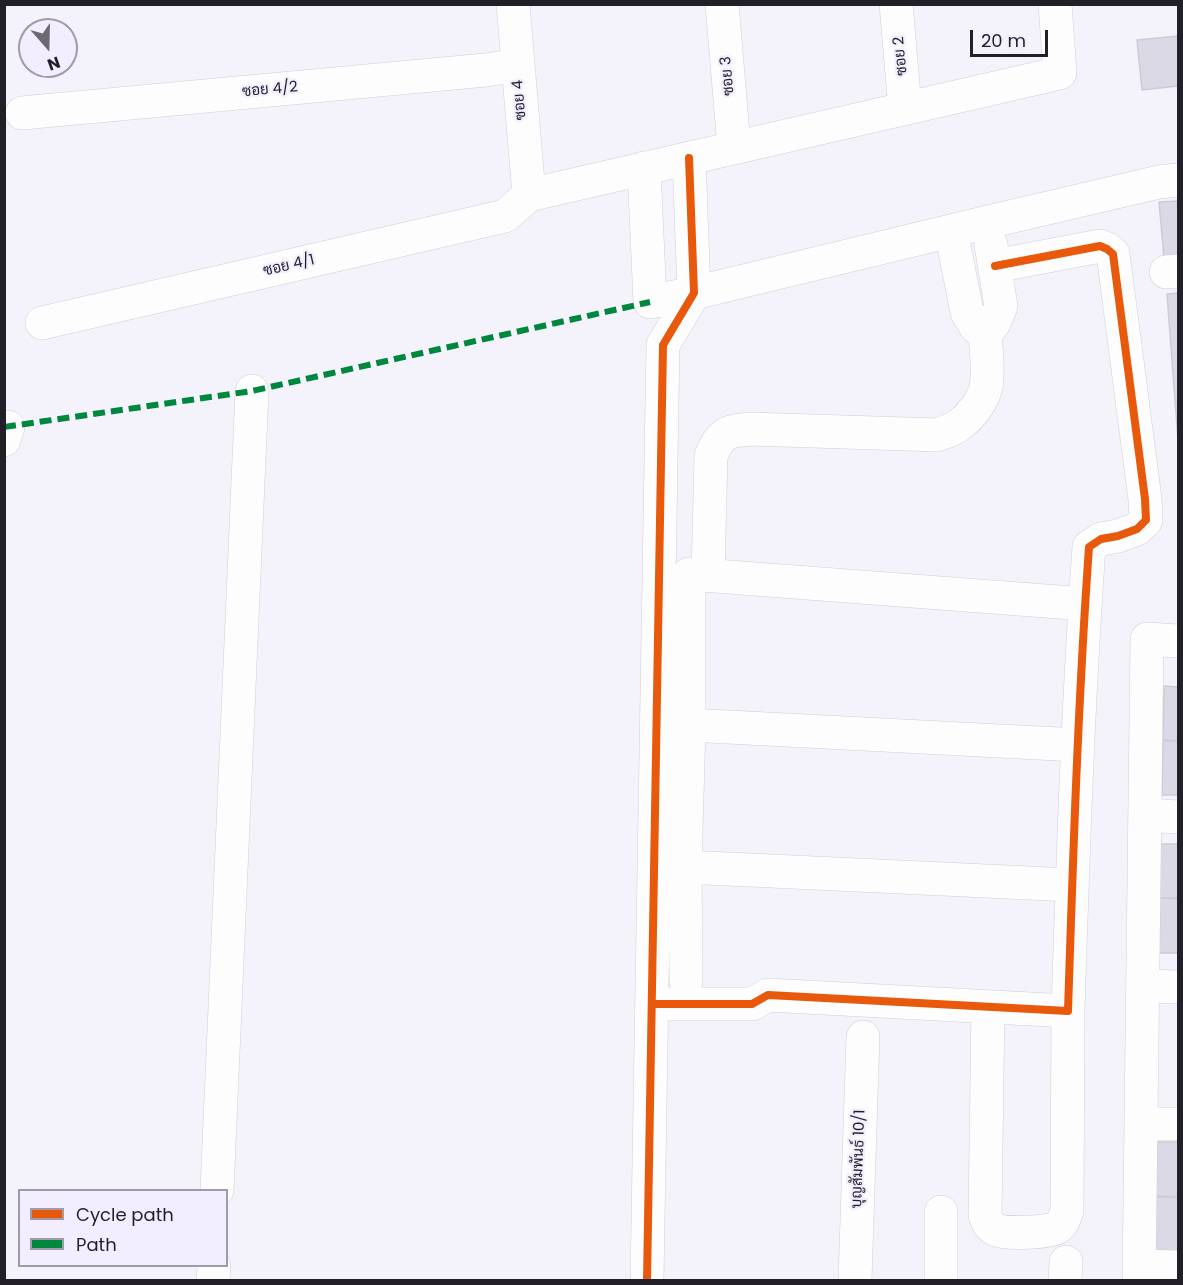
<!DOCTYPE html>
<html>
<head>
<meta charset="utf-8">
<style>
	body { margin:0 }
	#map { position:relative; width:1183px; height:1285px; overflow:hidden; background:#f4f2fb; font-family:Poppins,sans-serif }
	canvas { display:block }
	.frame { position:absolute; inset:0; border:6px solid #221f29; pointer-events:none }
	.legend { position:absolute; left:18px; top:1189px; width:210px; height:78px; box-sizing:border-box; background:#f2eeff; border:2px solid #9f9ba9; margin:0; padding:8px 10px; list-style:none; font-size:18px; color:#221f29 }
	.legend li { display:flex; align-items:center; gap:12px; height:30px }
	.legend b { width:30px; border:2px solid #9f9ba9 }
	.north { position:absolute; left:18px; top:18px; width:60px; height:60px; box-sizing:border-box; background:#f2eeff; border:2px solid #9f9ba9; border-radius:50%; rotate:160deg; font-size:16px; font-weight:700; line-height:24px; text-align:center; color:#221f29 }
	.north::after { content:''; display:block; margin:auto; width:21px; height:27px; background:#6c6972; clip-path:polygon(50% 0,100% 100%,50% 72%,0 100%) }
	.scale { position:absolute; left:970px; top:30px; width:78px; height:27px; box-sizing:border-box; border:3px solid #221f29; border-top:0; padding-left:8px; font-size:18px; line-height:21px; white-space:nowrap; color:#221f29; -webkit-text-stroke:4px #f2eeff; paint-order:stroke }
</style>
</head>
<body>
<div id="map">
<canvas width="1183" height="1285"></canvas>
<div class="frame"></div>
<ul class="legend">
<li><b style="height:8px;background:#e8590c"></b>Cycle path</li>
<li><b style="height:8px;background:#00873e"></b>Path</li>
</ul>
<div class="north">N</div>
<div class="scale">20 m</div>
</div>
<script>
const g = document.querySelector('canvas').getContext('2d');
g.lineJoin = 'round';
function paint(path, color) { g.fillStyle = color; g.fill(path, 'evenodd'); }
function trace(path, color, width, dash) { g.strokeStyle = color; g.lineWidth = width; g.lineCap = dash ? 'butt' : 'round'; g.setLineDash(dash || []); g.stroke(path); }
function label(font, color, halo, rows, align = 'center') {
  g.font = font + ' Poppins,Sarabun,sans-serif'; g.lineWidth = 4.5; g.setLineDash([]); g.textBaseline = 'middle'; g.strokeStyle = halo; g.fillStyle = color; for (const [text, x, y, turn = 0] of rows) {
    g.save(); g.translate(x, y); g.rotate((+turn || 0) * Math.PI / 180); g.textAlign = isNaN(turn) ? turn : align; if (halo) g.strokeText(text, 0, 0); g.fillText(text, 0, 0); g.restore();
  }
}
const building = new Path2D(`
	M1178,36V86L1142,90L1137,40Z
	M1178,201V267L1165,269L1159,202Z
	M1178,293V440L1167,294Z
	M1164,686L1178,687V741L1163,740Z
	M1163,741H1178V795H1162Z
	M1159,844H1178V898H1157Z
	M1157,898L1178,899V953H1156Z
	M1154,1142H1178V1197L1153,1196Z
	M1152,1197H1178V1251H1151Z`);
paint(building, '#dcd9e6');
trace(building, '#cecbd4', 1.5);
const minor = new Path2D(`
	M513,4L529,195
	M722,4L734,147
	M896,4L905,108
	M22,113L486,70L518,65
	M644,168L650,302L694,293L988,222L1159,182L1178,180
	M529,195L1060,73L1055,4
	M951,231L967,312L975,326L985,335L994,323L1001,306L991,245
	M1166,272L1178,271
	M42,323L505,216L529,195
	M4,440L8,427
	M708,575L711,456C721,432 727,431 751,429L937,435C945,432 953,430 959,425C973,415 987,396 987,378C988,364 986,349 985,335
	M689,725V574L1085,604
	M1145,815L1178,817
	M685,867L1072,885
	M686,981L685,867L689,725L1078,745
	M1143,986L1178,987
	M652,1004H752L768,995L1068,1011C1073,857 1078,702 1089,547L1101,539L1118,536L1137,529L1146,520L1145,499L1113,254L1107,249L1100,246L995,266
	M988,1007L985,1215C987,1222 989,1226 996,1230C1006,1234 1049,1233 1058,1227C1064,1222 1065,1217 1067,1210L1068,1011
	M1141,1124H1178
	M217,1190L252,391
	M1139,1266L1178,1267
	M213,1280L214,1266
	M647,1280L663,345L694,293L689,158
	M855,1280L863,1037
	M941,1280V1212
	M1065,1280L1066,1262
	M1139,1280L1147,639L1178,641`);
trace(minor, '#d0ced7', 34);
trace(minor, '#fdfdfe', 33);
trace(new Path2D(`
	M4,427L252,391L650,302`), '#00873e', 6, [12, 6]);
trace(new Path2D(`
	M652,1004H752L768,995L1068,1011C1073,857 1078,702 1089,547L1101,539L1118,536L1137,529L1146,520L1145,499L1113,254L1107,249L1100,246L995,266
	M647,1280L663,345L694,293L689,158`), '#e8590c', 8);
label('15px', '#221f29', '#f2eeff', [
	["ซอย 2",901,56,-95],
	["ซอย 3",728,76,-95],
	["ซอย 4/2",270,90,-5],
	["ซอย 4",520,100,-95],
	["ซอย 4/1",289,266,-13],
	["บุญสัมพันธ์ 10/1",859,1159,-88]
]);
</script>
</body>
</html>
